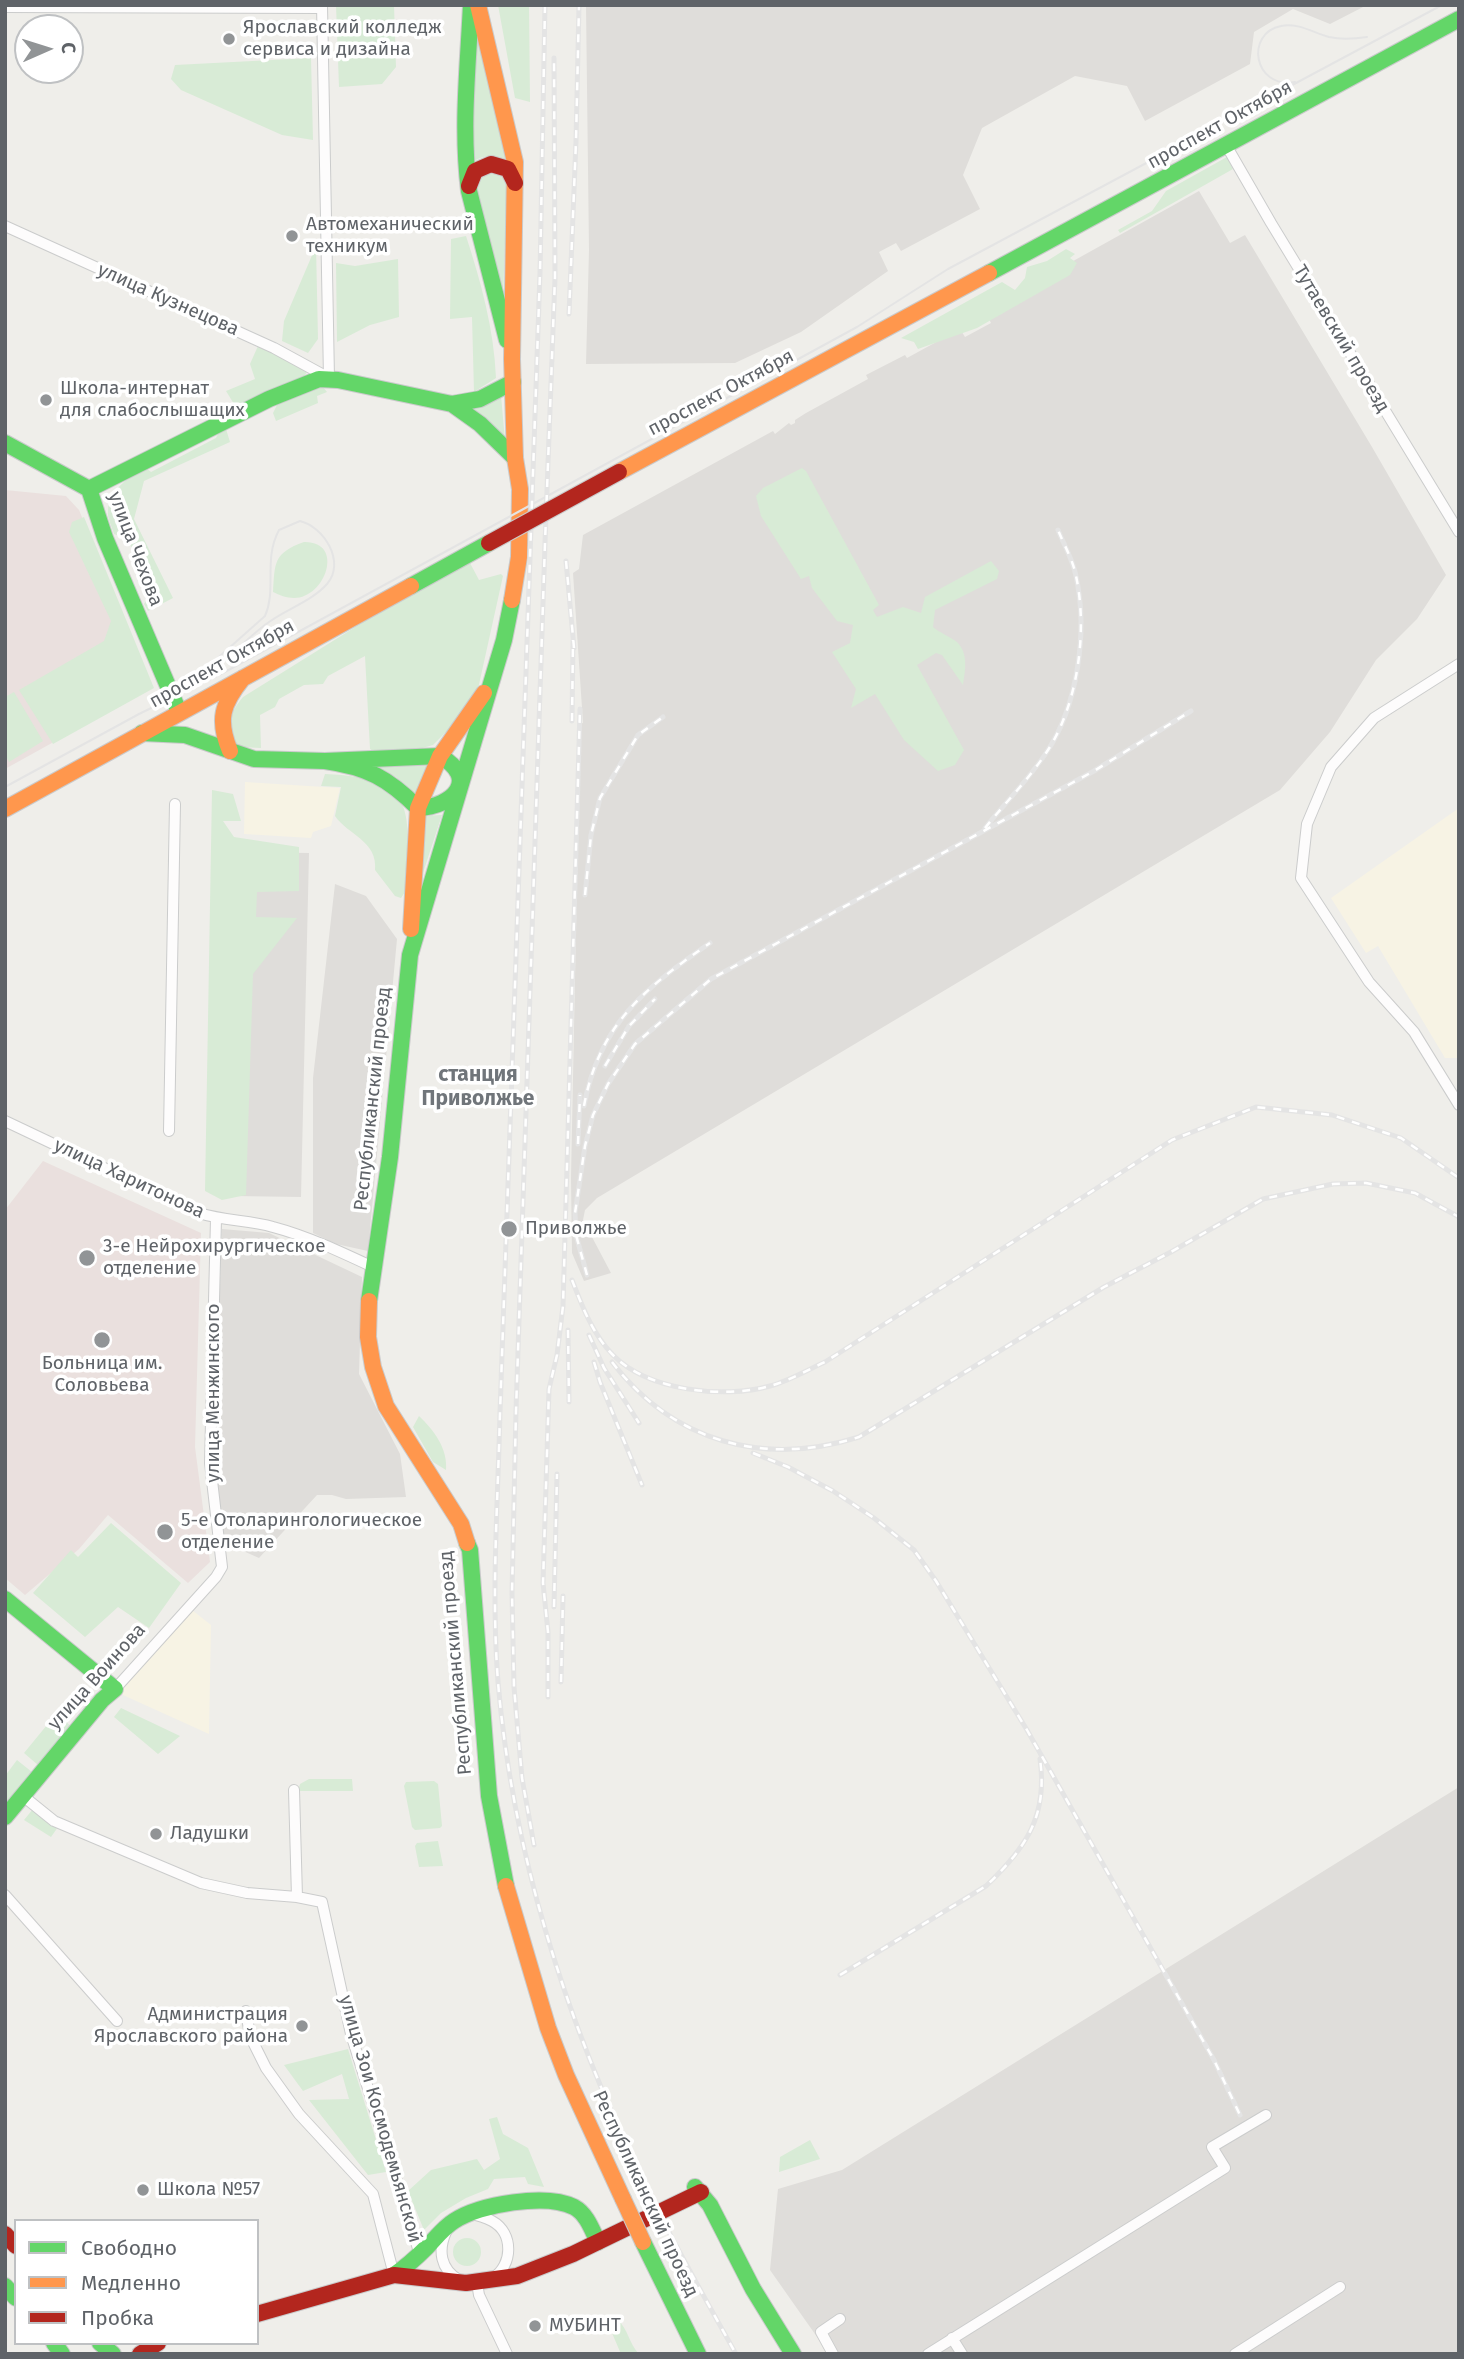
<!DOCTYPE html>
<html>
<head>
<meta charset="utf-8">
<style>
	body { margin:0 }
	#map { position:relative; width:1464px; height:2359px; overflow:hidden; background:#efeeea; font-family:"Fira Sans",sans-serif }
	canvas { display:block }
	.frame { position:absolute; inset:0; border:7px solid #5f6368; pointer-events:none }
	.legend { position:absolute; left:14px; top:2219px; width:245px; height:126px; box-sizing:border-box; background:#fff; border:2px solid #bfc1c3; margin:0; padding:9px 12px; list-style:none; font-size:21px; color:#5f6368 }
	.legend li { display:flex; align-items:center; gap:14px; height:35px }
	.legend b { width:35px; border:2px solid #bfc1c3 }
	.north { position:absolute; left:14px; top:14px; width:70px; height:70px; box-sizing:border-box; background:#fff; border:2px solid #bfc1c3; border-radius:50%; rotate:87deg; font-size:19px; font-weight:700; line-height:28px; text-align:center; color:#5f6368 }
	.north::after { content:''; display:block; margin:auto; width:24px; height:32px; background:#919496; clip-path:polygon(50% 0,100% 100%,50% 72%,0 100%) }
</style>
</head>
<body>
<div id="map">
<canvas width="1464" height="2359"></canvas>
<div class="frame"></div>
<ul class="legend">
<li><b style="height:9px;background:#63d668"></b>Свободно</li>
<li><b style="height:9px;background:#ff974d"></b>Медленно</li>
<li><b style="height:9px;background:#b3261e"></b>Пробка</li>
</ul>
<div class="north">С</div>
</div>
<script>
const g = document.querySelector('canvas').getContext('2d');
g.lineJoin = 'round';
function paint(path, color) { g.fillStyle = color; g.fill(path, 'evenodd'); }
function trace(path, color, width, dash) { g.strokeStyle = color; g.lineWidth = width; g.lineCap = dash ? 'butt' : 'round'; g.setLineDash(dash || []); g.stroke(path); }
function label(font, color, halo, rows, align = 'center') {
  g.font = font + ' "Fira Sans",sans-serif'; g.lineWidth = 7; g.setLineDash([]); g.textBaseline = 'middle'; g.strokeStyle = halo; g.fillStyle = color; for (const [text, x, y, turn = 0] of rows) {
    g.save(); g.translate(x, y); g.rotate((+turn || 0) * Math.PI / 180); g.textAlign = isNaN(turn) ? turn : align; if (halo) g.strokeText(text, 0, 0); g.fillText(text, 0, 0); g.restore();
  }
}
paint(new Path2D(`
	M245,782L340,788L331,826L313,832L311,838L244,834Z
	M1459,808V1058H1445L1378,946L1366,953L1331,898Z
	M192,1610L211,1625L209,1734L123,1695L122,1687Z`), '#f7f3e4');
paint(new Path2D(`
	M586,5H1367L1330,24L1293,9L1254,32L1250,64L1145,121L1127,86L1075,76L982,128L963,175L980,209L901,251L896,243L879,252L888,271L801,332L735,363L586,364L589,250Z
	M1199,191L1230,243L1245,235L1372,447L1446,575L1417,619L1376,660L1330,732L1280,790L597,1198L585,1210L583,1220L611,1273L584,1281L572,1253L571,1178L579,777L578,724L583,723L573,573L579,569L583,535L773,431L775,434L789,423L791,425L795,423V420L806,413L868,379L866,375L905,355L907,358L960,329L965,337L991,323L987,315L1066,265Z
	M242,852L309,853L301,1197L234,1196Z
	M335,884L366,896L397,939L368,1251L336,1244L313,1233V1078Z
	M222,1229L269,1233L362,1277L359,1374L400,1454L406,1497L346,1499L332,1495H317L259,1558L223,1542L214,1463Z
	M1459,1787V2354H829L770,2270L778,2189L842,2170Z`), '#dfddda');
paint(new Path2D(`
	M5,490L66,496L79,510L153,687L5,769Z
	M43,1161L201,1233L195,1447L210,1562L188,1583L108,1515L79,1549L25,1595L5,1578V1210Z`), '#eae0de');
paint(new Path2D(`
	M336,5H394L396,67L382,84L339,87Z
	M498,5H529L530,102L515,98Z
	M476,33L507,152L508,161C494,153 482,155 469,164Z
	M311,58L313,140L282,135L181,90L171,79L175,65Z
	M1227,157L1233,169L1120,233L1118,230L1152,211L1166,191Z
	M486,170L503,175L507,185L503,298L473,181Z
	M466,236C481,282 494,329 496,378L474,392L472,317L450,319L451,239Z
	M316,246L318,339L308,353L282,341L284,321Z
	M1066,249L1075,254L1070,258L1077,263L1070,275L977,328L918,349L914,342L901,338L1002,282L1015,290L1025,278L1027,267L1047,261Z
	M398,259L399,317L370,325L337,342L336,263L355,266Z
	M258,346L304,368L307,372L303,378L239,407L234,404L226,391L255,379L250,364Z
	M314,386L323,387L327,392L317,396L318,403L276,421L273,413L278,403Z
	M501,395L505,441L469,407Z
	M226,429L230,442L144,481L134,519L173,598L148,611L144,604L150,595L128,539L114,534C112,527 107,518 108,511C108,490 130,477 145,467L151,472L216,438L220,430Z
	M802,468L806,471L879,605L873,610L877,617L903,607L921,613L925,597L991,561L999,571L997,579L935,610L933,627C940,633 951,637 957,642C969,654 965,671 963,685L942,655L936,653L917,665L964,750L955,765L938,771L904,740L875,694L851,708L856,689L832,652L850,643L853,625L837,621L812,588L809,576L801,579L761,516L756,496L763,488Z
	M84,517L154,688L53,744L19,690L104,641L111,621L69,532L72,522Z
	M304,542C345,541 326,598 294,598C287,598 279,595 273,592C275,563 273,553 304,542Z
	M470,563L479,580L501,574L503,576L478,689L462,716L433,745L415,750L375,752L370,749L365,656L328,676L323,684L304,685L279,699L275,707L260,715L261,748L241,747L232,740C229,721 230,712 243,697L365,621Z
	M14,692L43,741L9,762L5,754V697Z
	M432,761L416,799L396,777L370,765Z
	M325,774C421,778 409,813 405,892L401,898L395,896L375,870C378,841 348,835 335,816L341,787L321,786Z
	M212,790L233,794L241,821H223L234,837L299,847V891L257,892L256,917L297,918L253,974L246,1195L222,1200L205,1191Z
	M442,815L418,888L422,816Z
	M419,1416C434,1430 448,1449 446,1470L433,1462L413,1427Z
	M111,1523L181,1583L149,1628L118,1607L85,1637L33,1593L71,1550L78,1557Z
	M121,1708L180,1736L158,1754L114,1717Z
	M56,1714L71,1726L38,1765L24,1753Z
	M17,1760L32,1772L5,1806V1776Z
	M309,1779H352L353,1791H298L300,1784Z
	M434,1781L438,1784L442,1826L440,1828L415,1830L412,1827L404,1786L406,1782Z
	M33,1809L58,1827L51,1837L24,1820Z
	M438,1841L443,1866L419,1867L415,1846L417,1843Z
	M348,2049L386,2172L368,2175L309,2100L349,2099L342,2074L303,2091L284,2065Z
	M497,2117L503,2134L528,2148L544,2187L528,2184L525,2177L494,2179L488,2189L466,2198L441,2213L424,2230L408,2191L431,2170L477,2159L484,2170L500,2159L489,2119Z
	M810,2140L820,2159L779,2172L780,2157Z
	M453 2252a14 14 0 1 1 28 0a14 14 0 1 1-28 0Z
	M606,2319H617C629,2330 628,2342 639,2354H621Z`), '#d8ebd6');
const street = new Path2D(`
	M322,5L329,378
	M5,7L322,8
	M1226,145L1271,223L1459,532
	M5,226L274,348L329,378
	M1459,664L1374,718L1331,767L1307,824L1301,878L1369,982L1414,1032L1459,1105
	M5,1121L199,1213C224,1221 249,1220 273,1227C307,1236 341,1252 373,1267
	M169,1131L175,804
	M115,1689L216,1577L222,1567L210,1463L216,1219
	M294,1790L297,1897
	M23,1796L54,1821L201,1883L247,1893L297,1897L322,1902L351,2034L420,2255
	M5,1895L117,2021
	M246,2011L250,2036L266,2068L299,2114L373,2194L394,2275
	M470,2214C477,2215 485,2217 492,2221C514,2233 513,2265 493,2278
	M446,2232C438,2250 440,2269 459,2280
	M477,2283L479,2295L507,2354
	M952,2338L962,2354
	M833,2354L821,2332L840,2319
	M928,2354L1225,2168L1212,2147L1266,2115
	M1235,2354L1340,2287`);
const fast = new Path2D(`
	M471,5C468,67 461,129 469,191L507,340
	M989,273L1459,19
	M452,404L480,424L515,458
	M5,443L89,489L105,538L179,712
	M89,489L269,399L319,379L338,380L452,404L480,399L513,382
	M411,586L489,543
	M142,733L185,735L254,759L325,761L440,756C480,779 453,807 418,808C388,778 367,767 325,761
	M369,1301L390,1157L410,955L504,640L512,600
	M467,1543L470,1550L489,1796L506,1886
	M5,1599L115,1689L102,1700L5,1817
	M695,2187L710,2205L753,2289L793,2354
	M643,2242L698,2354
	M394,2275C406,2267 417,2257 427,2247C436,2238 443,2228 454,2221C480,2204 546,2193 574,2207C587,2214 592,2230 598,2242
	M5,2286L16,2298
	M54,2343L62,2354
	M100,2343L113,2354`);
const slow = new Path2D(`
	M478,5L515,162L512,359L515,458L520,489L519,557L512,600
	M619,472L989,273
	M230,751C217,720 222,704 243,678
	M5,809L411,586
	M411,929L418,808L440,756L484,693
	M369,1301L368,1337L373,1367L386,1406L461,1524L467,1543
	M506,1886L548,2028L566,2075L623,2199`);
const jam = new Path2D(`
	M469,186L475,171L491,164L508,169L515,183
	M5,2234L16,2246
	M257,2314L394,2275L466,2283L517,2276L573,2254L701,2192
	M140,2354L158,2343`);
trace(street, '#cbcccc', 12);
trace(fast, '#cacacb', 18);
trace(slow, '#cacacb', 18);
trace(jam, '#cacacb', 18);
trace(street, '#fdfcfc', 10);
trace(fast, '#63d668', 16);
trace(slow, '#ff974d', 16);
trace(jam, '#b3261e', 16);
trace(new Path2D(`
	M1295,82C1253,89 1245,33 1281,26C1297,22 1314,33 1329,37C1342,40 1354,39 1367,37
	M193,680L265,616C277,589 263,560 279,530L300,521C324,527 346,562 327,584C312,601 287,609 269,622C249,636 231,656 212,672
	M5,787L139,714L223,673L857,327L948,269L1442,5`), '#e4e4e4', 2);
const rail = new Path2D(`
	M545,5L540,273L500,1412C498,1501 491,1593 498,1682C513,1859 570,2032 648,2191C675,2246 706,2300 736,2354
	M569,314L576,141L579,5
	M566,561L574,648
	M572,721L573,640
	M985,828C1005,803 1029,779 1046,753C1078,706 1088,631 1076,576C1073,560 1064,545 1058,530
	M585,895L591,835L600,798L638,735L663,717
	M605,1066L629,1026L655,999
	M584,1106C599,1024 645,988 710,943
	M578,1144L580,1095
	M587,1275L576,1235L575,1213L585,1146L593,1115L608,1084L635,1044L711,979L1094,771L1191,711
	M572,1280C582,1306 593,1335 613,1355C648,1391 724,1399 770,1386C789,1381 807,1370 825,1362L1172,1140L1256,1107L1332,1115L1401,1138L1459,1178
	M568,1330L569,1402
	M589,1335L604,1368L639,1423
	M594,1362L600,1382L642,1485
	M612,1362C673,1442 764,1467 859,1437L1104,1287L1171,1252L1263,1199L1333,1184L1366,1183L1415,1193L1459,1217
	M753,1453L788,1467L833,1491L874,1518L914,1550L936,1581L1027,1730L1214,2060L1240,2115
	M554,1607L557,1474
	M561,1682L563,1596
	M548,1697V1632L543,1583L549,1389L557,1355L563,1306L580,709
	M534,1845L522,1778L514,1687L512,1593L516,1411L545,543L555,277L554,58
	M840,1975L986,1886C1026,1848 1048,1816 1040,1759`);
trace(rail, '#e4e4e4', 5);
trace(rail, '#fff', 2.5, [8]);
const slowBridge = new Path2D(`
	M623,2199L643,2242`);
const jamBridge = new Path2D(`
	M489,543L619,472`);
trace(slowBridge, '#cacacb', 18, []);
trace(jamBridge, '#cacacb', 18, []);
trace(slowBridge, '#ff974d', 16);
trace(jamBridge, '#b3261e', 16);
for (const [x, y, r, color] of [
	[229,39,7,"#919496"],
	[292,236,7,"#919496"],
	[46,400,7,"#919496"],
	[509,1229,9,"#919496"],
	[87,1258,9,"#919496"],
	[102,1340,9,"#919496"],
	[165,1532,9,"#919496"],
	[156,1834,7,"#919496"],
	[302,2026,7,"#919496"],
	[143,2190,7,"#919496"],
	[535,2326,7,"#919496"]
]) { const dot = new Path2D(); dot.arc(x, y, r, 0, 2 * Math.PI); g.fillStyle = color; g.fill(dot); trace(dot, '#fff', 2.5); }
label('19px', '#5f6368', '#fff', [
	["Ярославский колледж",243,28],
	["сервиса и дизайна",243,50],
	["Автомеханический",306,225],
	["техникум",306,247],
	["Школа-интернат",60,389],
	["для слабослышащих",60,411],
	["Приволжье",525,1229],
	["3-е Нейрохирургическое",103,1247],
	["отделение",103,1269],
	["Больница им.",102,1364,"center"],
	["Соловьева",102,1386,"center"],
	["5-е Отоларингологическое",181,1521],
	["отделение",181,1543],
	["Ладушки",170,1834],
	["Администрация",288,2015,"right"],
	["Ярославского района",288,2037,"right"],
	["Школа №57",157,2190],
	["МУБИНТ",549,2326]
], 'left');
label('19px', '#5f6368', '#fff', [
	["проспект Октября",1220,125,-29],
	["улица Кузнецова",168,300,24],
	["Тутаевский проезд",1341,339,59],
	["проспект Октября",721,393,-28],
	["улица Чехова",135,549,69],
	["проспект Октября",222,664,-29],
	["Республиканский проезд",373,1099,-84],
	["улица Харитонова",129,1179,25],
	["улица Менжинского",214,1393,-90],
	["Республиканский проезд",456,1663,-95],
	["улица Воинова",97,1677,-48],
	["улица Зои Космодемьянской",380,2119,74],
	["Республиканский проезд",645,2194,65]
]);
label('bold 21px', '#70757a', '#fff', [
	["станция",478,1075],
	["Приволжье",478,1099]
]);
</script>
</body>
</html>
